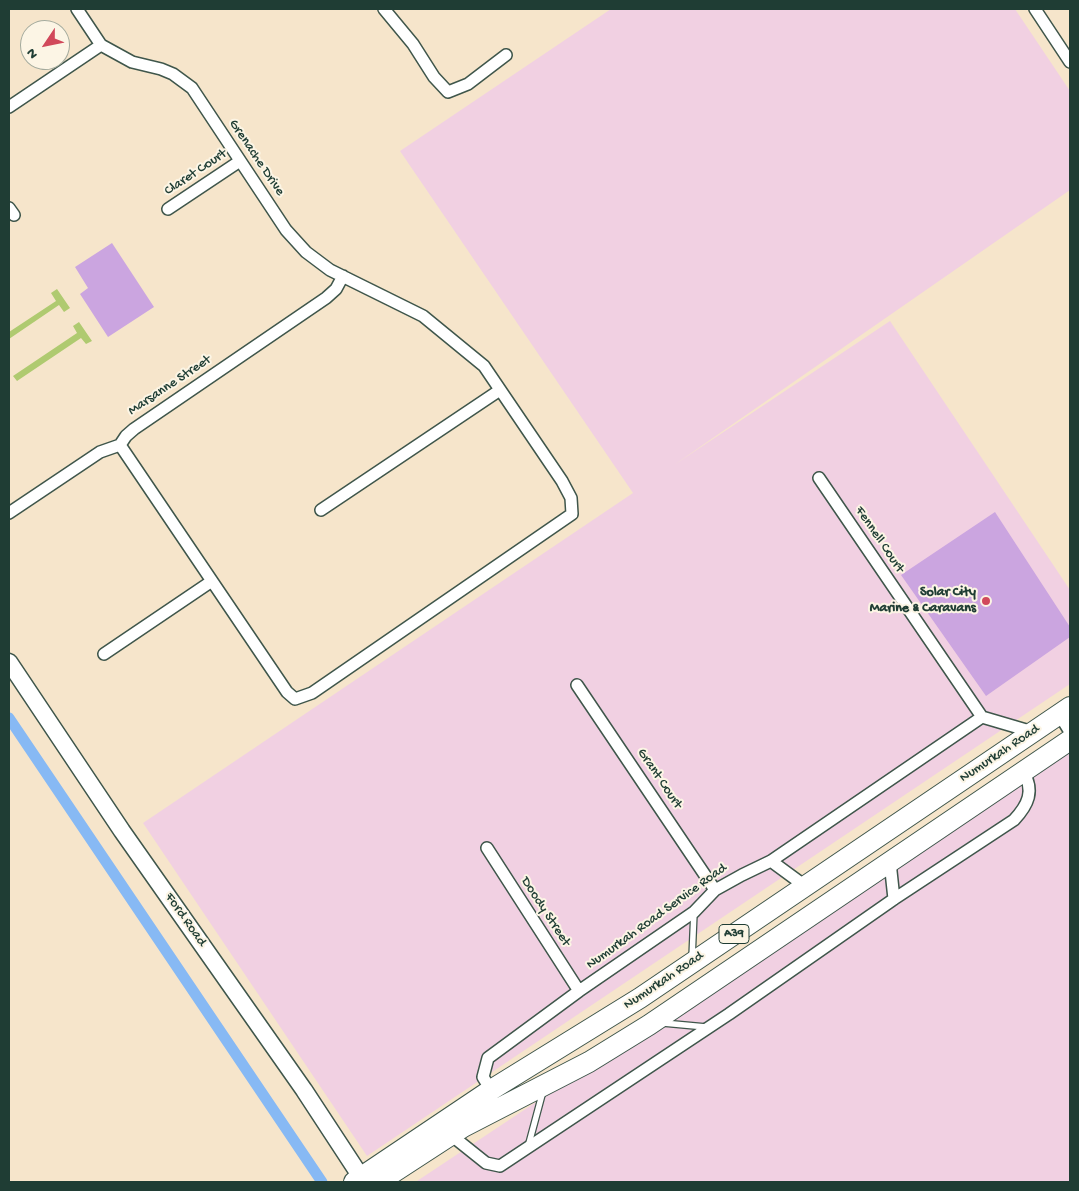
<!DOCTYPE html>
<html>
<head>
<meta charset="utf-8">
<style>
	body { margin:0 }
	#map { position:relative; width:1079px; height:1191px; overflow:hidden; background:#f6e5cb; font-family:"Gochi Hand",sans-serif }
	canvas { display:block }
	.frame { position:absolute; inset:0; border:10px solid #1f3d34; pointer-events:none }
	.north { position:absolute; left:20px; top:20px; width:50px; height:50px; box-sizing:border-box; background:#fcf5e5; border:1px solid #a4ab9e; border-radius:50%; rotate:236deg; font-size:14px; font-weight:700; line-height:20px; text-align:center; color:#1f3d34 }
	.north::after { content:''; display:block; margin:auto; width:18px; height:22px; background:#d1495b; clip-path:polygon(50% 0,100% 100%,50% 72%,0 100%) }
</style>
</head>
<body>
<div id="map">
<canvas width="1079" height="1191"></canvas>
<div class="frame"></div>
<div class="north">N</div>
</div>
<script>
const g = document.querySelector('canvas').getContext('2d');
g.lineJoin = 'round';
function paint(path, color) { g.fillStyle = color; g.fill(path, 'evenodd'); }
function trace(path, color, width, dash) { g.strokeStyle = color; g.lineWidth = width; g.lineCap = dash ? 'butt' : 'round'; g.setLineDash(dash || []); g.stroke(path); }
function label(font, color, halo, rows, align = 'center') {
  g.font = font + ' "Gochi Hand",sans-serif'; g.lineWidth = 4; g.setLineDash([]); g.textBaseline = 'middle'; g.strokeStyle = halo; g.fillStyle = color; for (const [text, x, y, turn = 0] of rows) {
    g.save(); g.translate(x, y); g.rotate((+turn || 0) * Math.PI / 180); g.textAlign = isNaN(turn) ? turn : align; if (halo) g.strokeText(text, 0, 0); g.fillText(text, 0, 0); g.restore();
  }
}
paint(new Path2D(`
	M611,9H1015L1070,91V190L674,465L890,321L1070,590V684L367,1156L143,823L633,493L400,151Z
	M1070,748V1182L417,1181Z`), '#f1d0e2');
paint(new Path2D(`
	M57,289L70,308L64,312L59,305L9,339V332L56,301L51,293Z
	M79,322L92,341L86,344L81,338L17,381L13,376L77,333L73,326Z`), '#afca70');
trace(new Path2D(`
	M9,718L322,1182`), '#87b9f4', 11);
paint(new Path2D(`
	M112,243L154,307L108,337L80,294L88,288L75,267Z
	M995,512L1070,627V637L986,696L901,575Z`), '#cba5e0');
const lane = new Path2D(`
	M692,958L694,912
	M663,1023L706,1027
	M528,1147L543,1091`);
const street = new Path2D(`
	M77,9L101,45L132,62L161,69L173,74L192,88L286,230L306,252L330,270L423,316L484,366L562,481L571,498L572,514L312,693L295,699L287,692L120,445
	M384,9L413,44L434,77L448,92L468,84L506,55
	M1035,9L1070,62
	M9,107L101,45
	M9,208L14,215
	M168,209L240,161
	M819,478L982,717
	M321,510L500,390
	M9,513L100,452L120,445L126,436L134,429L326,298L336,289L343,276
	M104,654L212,581
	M577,685L715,890
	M1059,714L1070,732
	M982,717L1033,732
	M487,848L579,991
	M771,861L805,886
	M890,862L894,899
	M491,1090L483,1077L488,1058L579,991L694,912L715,890L742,875L771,861L982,717
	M451,1135L486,1163L500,1166L729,1014L894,899L1014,820C1028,805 1035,791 1023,771`);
const secondary = new Path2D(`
	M9,662L122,831L304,1090L361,1177`);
const highway = new Path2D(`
	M380,1181L463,1127L589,1062L649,1025L1070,740
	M354,1182L491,1090L640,998L1070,707`);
trace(lane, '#3f564b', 8);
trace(street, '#3f564b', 14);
trace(secondary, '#3f564b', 19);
trace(highway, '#3f564b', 22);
trace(lane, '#fff', 5.5);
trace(street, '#fff', 11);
trace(secondary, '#fff', 16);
trace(highway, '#fff', 20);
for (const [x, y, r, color] of [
	[986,601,5,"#d1495b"]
]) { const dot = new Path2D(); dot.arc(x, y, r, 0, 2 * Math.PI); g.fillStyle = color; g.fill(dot); trace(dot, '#fcf5e5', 2); }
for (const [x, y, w] of [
	[734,934,30]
]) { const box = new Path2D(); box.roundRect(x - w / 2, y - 9.5, w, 19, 4); g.fillStyle = '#fcf5e5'; g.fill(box); trace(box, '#1f3d34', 1); }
label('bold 12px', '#1f3d34', null, [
	["A39",734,934]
]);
label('14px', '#1f3d34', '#fcf5e5', [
	["Grenache Drive",256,158,56],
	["Claret Court",196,173,-34],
	["Marsanne Street",170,386,-34],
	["Fennell Court",879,540,56],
	["Numurkah Road",1000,754,-34],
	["Grant Court",659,779,56],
	["Doody Street",545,912,57],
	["Numurkah Road Service Road",657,917,-36],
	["Ford Road",185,920,55],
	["Numurkah Road",664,981,-34]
]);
label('bold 14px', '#1f3d34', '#fcf5e5', [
	["Solar City",976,593],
	["Marine & Caravans",976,609]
], 'right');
</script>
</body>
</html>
